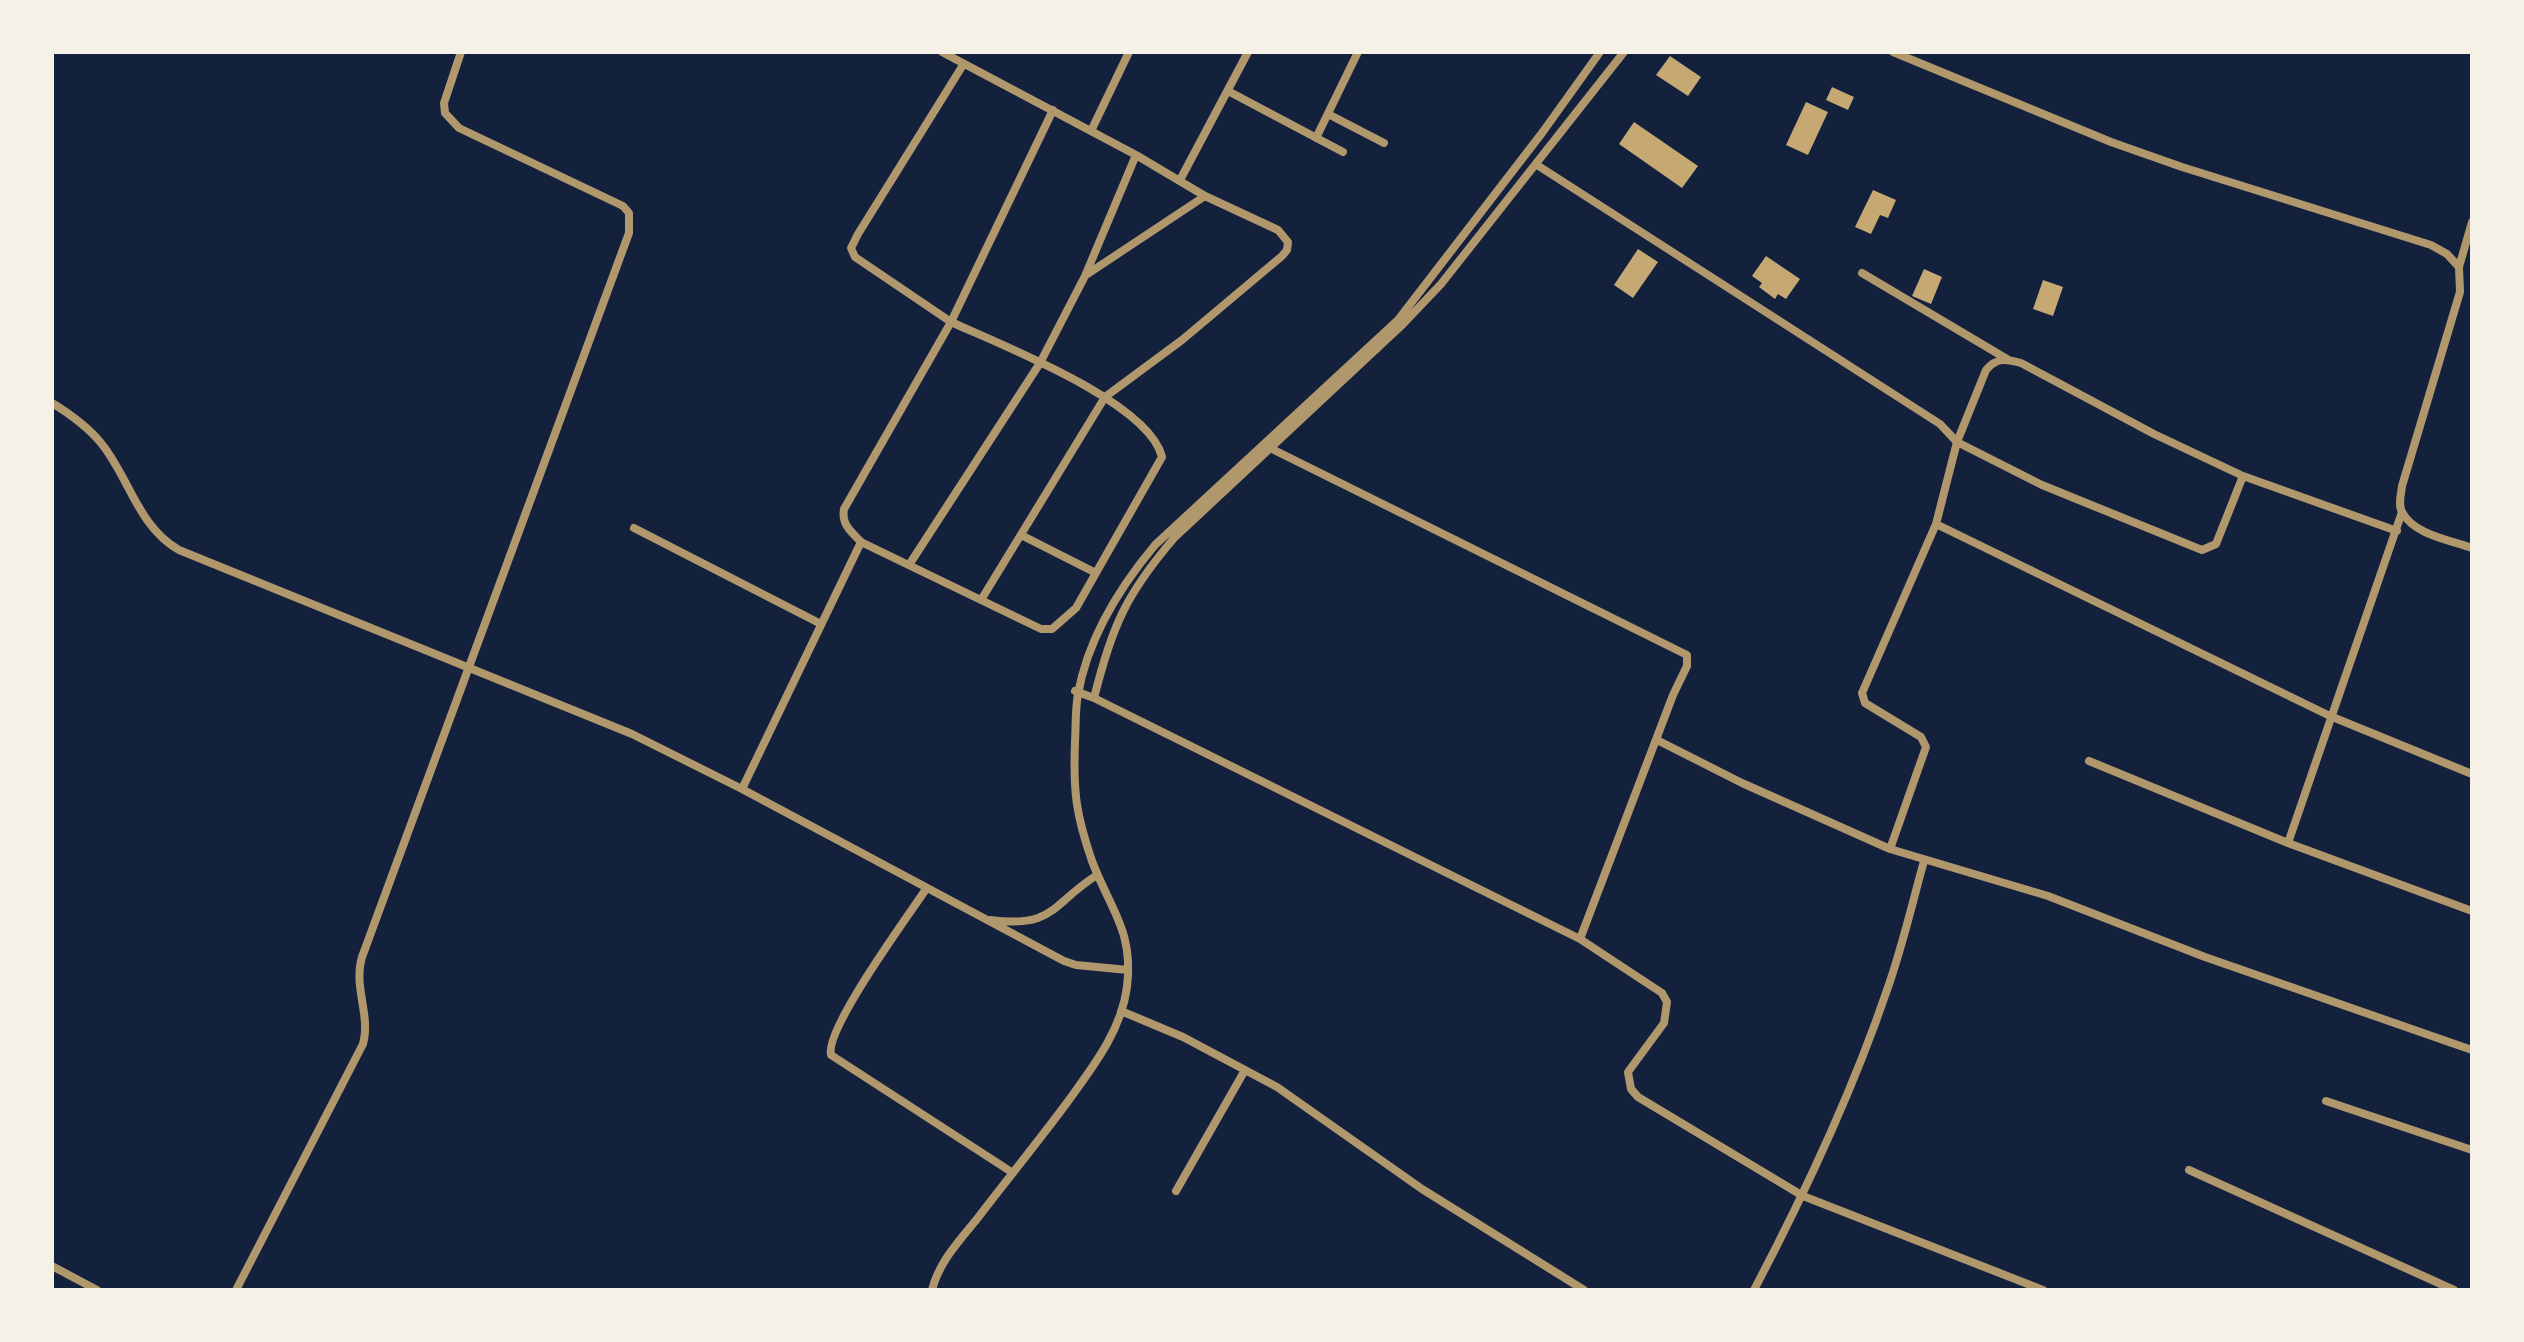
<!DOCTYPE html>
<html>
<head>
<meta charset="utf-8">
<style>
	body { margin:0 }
	#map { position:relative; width:2524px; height:1342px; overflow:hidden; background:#14213d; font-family:Karla,sans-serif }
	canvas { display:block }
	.frame { position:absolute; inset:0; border:54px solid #f6f1e7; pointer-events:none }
</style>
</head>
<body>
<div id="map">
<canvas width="2524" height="1342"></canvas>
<div class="frame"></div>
</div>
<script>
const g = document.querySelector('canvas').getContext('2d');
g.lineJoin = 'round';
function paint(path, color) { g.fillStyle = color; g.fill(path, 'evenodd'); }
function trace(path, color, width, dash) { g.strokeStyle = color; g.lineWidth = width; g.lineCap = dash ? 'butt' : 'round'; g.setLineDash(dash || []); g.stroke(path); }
paint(new Path2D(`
	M1670,56L1701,77L1688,96L1656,75Z
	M1832,87L1854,97L1848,110L1826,100Z
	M1806,102L1828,112L1808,155L1786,145Z
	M1634,122L1698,166L1682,188L1619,144Z
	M1873,190L1896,200L1888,218L1880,215L1871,234L1855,227Z
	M1638,249L1658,262L1633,298L1614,285Z
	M1766,256L1800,279L1786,299L1778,294L1775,299L1759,287L1762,283L1752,276Z
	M1924,269L1942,277L1931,304L1912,296Z
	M2043,280L2063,287L2053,316L2033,309Z`), '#c6a872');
trace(new Path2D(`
	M942,52L1136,155L1205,196L1278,230L1288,242L1287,250L1282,256L1182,340L1105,397L981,600
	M1893,52L2111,142L2182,167L2431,245L2447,254L2459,267L2460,292L2402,486C2401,494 2398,505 2402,512C2414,535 2450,540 2472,548
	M963,65L858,234L851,248L855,257L951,322L1053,110
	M1228,91L1343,152
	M1328,114L1384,143
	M1091,131L1129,52
	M1316,138L1358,52
	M1537,165L1940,424L1957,442L1936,524L1862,693L1865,703L1921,737L1926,747L1890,849
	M1180,180L1248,52
	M2459,267L2472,222
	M1862,273L2007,359
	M1086,275L1205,196
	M951,322C1001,345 1149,402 1162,457L1076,608L1052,629H1041L861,542C852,532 841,525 844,509Z
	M52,403C70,414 88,427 101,443C129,477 138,527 179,550L632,734L742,789L1064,961L1076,965L1128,970
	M1270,448L1687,655V666L1673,695L1580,939
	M2243,476L2216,544L2202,550L2042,485L1957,442L1986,370C1997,357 2006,359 2021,363L2154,434L2243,476L2397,531
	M1936,524L2330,716L2472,774
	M634,528L821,624
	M1021,535L1096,573
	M909,565L1040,363L1085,276L1136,155
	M1075,691L1094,698L1580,939L1662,993L1667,1002L1664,1023L1628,1072L1631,1089L1638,1097L1803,1196L2043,1290
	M1094,698C1112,626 1126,594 1175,537L1403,324L1441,284L1624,52
	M1657,740L1742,783L1890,849L2048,896L2205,957L2472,1050
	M2089,761L2288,843L2472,911
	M742,789L861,542
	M2288,843L2402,512
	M926,889C909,915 824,1030 831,1055L1013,1173
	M990,920C1055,928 1050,905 1097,875
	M1121,1011L1183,1037L1277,1087L1422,1189L1584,1290
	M2326,1101L2472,1150
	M2189,1170L2454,1290
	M1176,1191L1245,1070
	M52,1266L97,1290
	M236,1290L363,1044C371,1015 353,987 362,957L629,233V213L623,206L459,128L445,113L444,103L461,52
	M932,1290C939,1262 959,1241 977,1219C1006,1181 1037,1143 1066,1104C1092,1068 1121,1032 1127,987C1134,931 1110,909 1092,861C1076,815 1073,791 1075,742C1076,727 1075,710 1078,694C1088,638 1119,588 1155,545L1398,320L1542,133L1600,52
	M1754,1290C1805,1193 1852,1093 1887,990C1902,948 1912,904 1924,861`), '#b1986c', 8);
</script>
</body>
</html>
